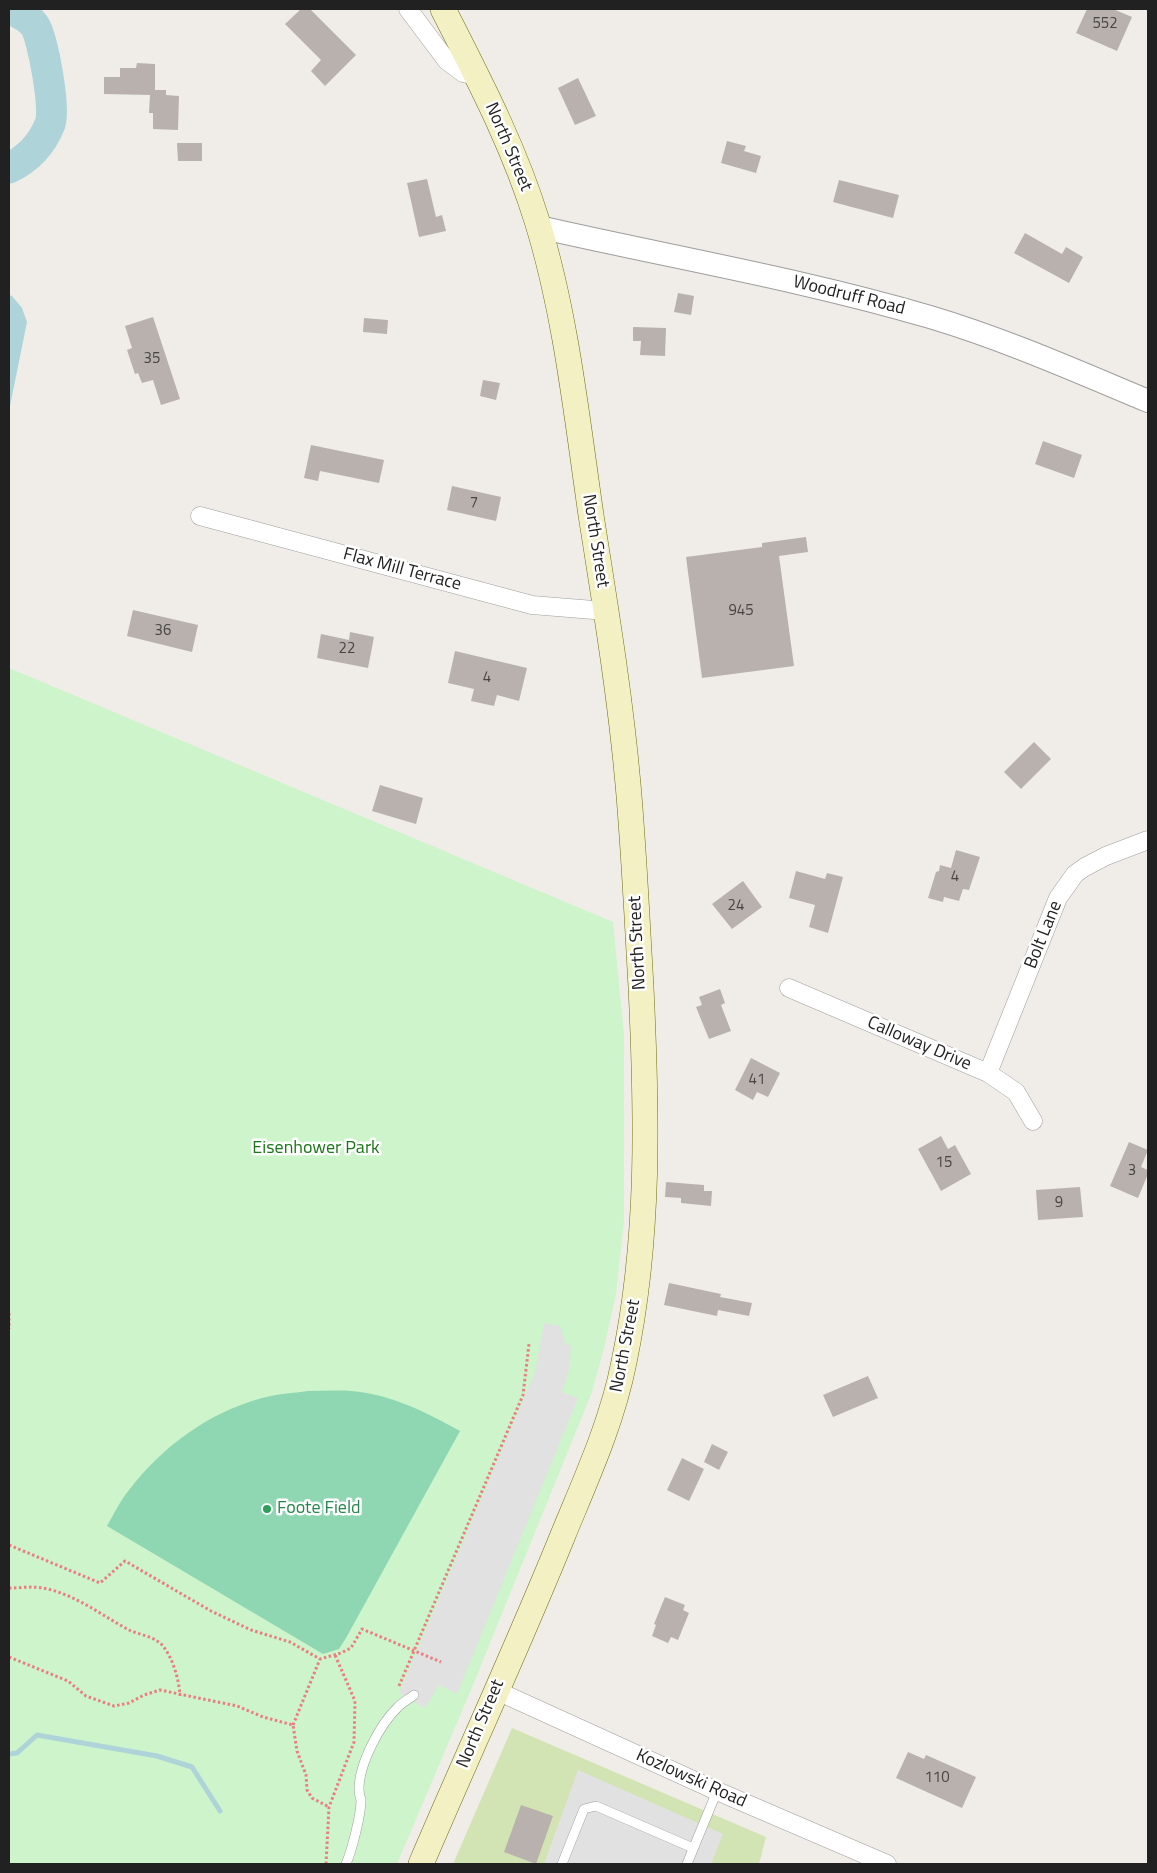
<!DOCTYPE html>
<html>
<head>
<meta charset="utf-8">
<style>
	body { margin:0 }
	#map { position:relative; width:1157px; height:1873px; overflow:hidden; background:#f0ede8; font-family:"Titillium Web",sans-serif }
	canvas { display:block }
	.frame { position:absolute; inset:0; border:10px solid #212121; pointer-events:none }
</style>
</head>
<body>
<div id="map">
<canvas width="1157" height="1873"></canvas>
<div class="frame"></div>
</div>
<script>
const g = document.querySelector('canvas').getContext('2d');
g.lineJoin = 'round';
function paint(path, color) { g.fillStyle = color; g.fill(path, 'evenodd'); }
function trace(path, color, width, dash) { g.strokeStyle = color; g.lineWidth = width; g.lineCap = dash ? 'butt' : 'round'; g.setLineDash(dash || []); g.stroke(path); }
function label(font, color, halo, rows, align = 'center') {
  g.font = font + ' "Titillium Web",sans-serif'; g.lineWidth = 5; g.setLineDash([]); g.textBaseline = 'middle'; g.strokeStyle = halo; g.fillStyle = color; for (const [text, x, y, turn = 0] of rows) {
    g.save(); g.translate(x, y); g.rotate((+turn || 0) * Math.PI / 180); g.textAlign = isNaN(turn) ? turn : align; if (halo) g.strokeText(text, 0, 0); g.fillText(text, 0, 0); g.restore();
  }
}
paint(new Path2D(`
	M512,1728L766,1837L759,1864H453Z`), '#d2e4b4');
paint(new Path2D(`
	M9,668L613,922L624,1035V1221L616,1294L604,1348L592,1392L473,1685L397,1864H9Z`), '#cdf4cb');
paint(new Path2D(`
	M308,1391C322,1391 337,1390 351,1391C390,1394 426,1412 460,1431L346,1638L339,1649L323,1654L107,1526C114,1514 120,1501 129,1490C163,1446 208,1413 262,1398C277,1394 293,1393 308,1391Z`), '#8fd6b2');
paint(new Path2D(`
	M544,1323L560,1326L565,1343L571,1346L569,1370L562,1392L578,1398L457,1694L439,1685L425,1708L399,1693L535,1372Z
	M578,1770L723,1834L711,1864H544Z`), '#e1e1e1');
paint(new Path2D(`
	M9,295L12,296L22,308L27,322L9,411Z`), '#aed4d9');
trace(new Path2D(`
	M9,1754L17,1753L37,1735L157,1756L192,1767L220,1811`), '#aed4d9', 5);
trace(new Path2D(`
	M9,168C28,159 42,144 50,124C56,111 43,39 35,26C29,17 19,13 10,9`), '#aed4d9', 31);
paint(new Path2D(`
	M301,9H310L356,55L325,86L311,71L321,60L285,24Z
	M1087,9H1113L1132,17L1117,51L1076,33Z
	M137,63L155,64V90H166V95L179,96L178,130L153,129V113H149L150,95L104,94V77H120V68H136Z
	M578,78L596,116L575,125L558,88Z
	M727,141L746,146L744,151L761,156L756,173L721,163Z
	M177,143H202V161H178Z
	M427,179L436,217L442,215L446,231L419,237L407,183Z
	M839,180L899,195L893,218L833,202Z
	M1025,233L1062,254L1066,247L1083,257L1069,283L1014,253Z
	M678,293L694,296L691,315L674,312Z
	M153,317L180,399L161,405L153,380L142,383L138,373L135,374L127,350L132,348L125,326Z
	M364,318L388,320L387,334L363,332Z
	M633,327L666,328L665,356L640,355L641,341H633Z
	M483,380L500,383L496,400L480,396Z
	M1043,441L1082,455L1074,478L1035,464Z
	M311,445L384,460L379,483L320,471L318,481L304,478Z
	M452,486L501,497L496,521L447,510Z
	M806,537L808,552L779,556L794,666L702,678L686,557L762,547V543Z
	M133,610L198,625L192,652L127,636Z
	M350,632L374,637L368,668L317,658L321,634L349,640Z
	M455,651L527,668L519,701L497,695L494,706L471,701L474,689L448,683Z
	M1034,742L1051,759L1021,789L1004,772Z
	M380,785L423,798L416,824L372,811Z
	M956,850L980,857L969,890L963,889L959,901L944,897L943,902L928,898L936,872L939,871L940,865L951,868Z
	M796,871L825,879L827,873L843,877L828,933L809,927L815,905L789,898Z
	M743,881L762,907L732,929L712,904Z
	M720,989L725,1003L721,1005L731,1031L709,1039L696,1007L702,1005L699,997Z
	M751,1058L780,1073L768,1097L757,1092L753,1100L735,1090Z
	M941,1136L948,1149L955,1145L971,1174L941,1191L918,1149Z
	M1129,1142L1148,1150L1141,1167L1148,1170V1174L1138,1198L1110,1186Z
	M666,1182L704,1185V1191H712L711,1206L681,1203V1198L665,1197Z
	M1080,1187L1083,1217L1038,1220L1036,1190Z
	M669,1283L721,1294L720,1297L752,1303L749,1316L718,1310L717,1316L664,1305Z
	M868,1376L878,1398L833,1417L823,1395Z
	M712,1444L728,1452L719,1470L704,1462Z
	M682,1458L704,1469L689,1501L667,1490Z
	M665,1597L685,1605L683,1610L689,1613L678,1640L671,1637L668,1643L652,1636L656,1625L654,1624Z
	M908,1752L924,1759L926,1755L976,1777L962,1808L896,1778Z
	M521,1805L553,1816L536,1864L504,1852Z`), '#b9b1ae');
const service = new Path2D(`
	M346,1864C352,1850 361,1815 361,1800C360,1797 359,1793 359,1789C359,1764 380,1724 398,1707C403,1702 409,1699 414,1695
	M562,1864L584,1809L596,1806L693,1848
	M687,1864L717,1791`);
const minor = new Path2D(`
	M408,9L447,61L463,73L477,76
	M200,516L532,605L606,611
	M789,988L988,1073L1016,1092L1033,1121
	M988,1073L1058,898L1075,874L1085,867L1106,856L1148,840
	M495,1690L717,1791L887,1864`);
const tertiary = new Path2D(`
	M539,227C670,257 801,279 930,317C1004,339 1076,371 1148,401`);
const secondary = new Path2D(`
	M421,1864C468,1754 518,1646 563,1535C586,1479 612,1423 624,1362C650,1238 647,1112 641,987C637,919 634,851 628,784C620,694 605,604 591,515C577,419 566,314 537,221C514,146 478,78 443,9`);
trace(service, '#9e9e9e', 10);
trace(minor, '#9e9e9e', 19);
trace(tertiary, '#9e9e9e', 24);
trace(secondary, '#6e6d11', 26);
trace(new Path2D(`
	M9,1313V1329
	M9,1545L100,1583L125,1561L211,1611L251,1630L290,1642L320,1659L341,1653L351,1648L362,1629L441,1662
	M9,1588C20,1588 32,1586 43,1588C75,1594 101,1615 129,1630C140,1635 154,1636 163,1646C173,1659 179,1679 180,1696
	M9,1657L68,1681L86,1696L114,1706L129,1703L144,1695L160,1690L237,1706L263,1717L293,1725L297,1751L306,1775L307,1790L312,1798L329,1807
	M399,1686L523,1395L529,1344
	M293,1725L320,1659
	M326,1864L329,1807L354,1742L355,1701L335,1655`), '#eb7e81', 3, [2.5, 2.5]);
trace(service, '#fff', 9);
trace(minor, '#fff', 18);
trace(tertiary, '#fff', 22);
trace(secondary, '#f3f0c3', 25);
for (const [x, y, r, color] of [
	[267,1509,5,"#2e9e5b"]
]) { const dot = new Path2D(); dot.arc(x, y, r, 0, 2 * Math.PI); g.fillStyle = color; g.fill(dot); trace(dot, '#fff', 2); }
label('15px', '#474544', null, [
	["552",1105,24],
	["35",152,359],
	["7",474,503],
	["945",741,611],
	["36",163,631],
	["22",347,649],
	["4",487,678],
	["4",955,877],
	["24",736,906],
	["41",757,1080],
	["15",944,1163],
	["3",1132,1171],
	["9",1059,1203],
	["110",937,1778]
]);
label('18px', '#212121', '#fff', [
	["North Street",508,147,67],
	["Woodruff Road",849,296,14],
	["North Street",595,541,81],
	["Flax Mill Terrace",402,570,15],
	["Bolt Lane",1044,935,-68],
	["North Street",638,943,-93],
	["Calloway Drive",919,1044,23],
	["North Street",626,1346,-79],
	["North Street",481,1724,-67],
	["Kozlowski Road",691,1779,24]
]);
label('18px', '#1c7518', '#fff', [
	["Eisenhower Park",316,1149]
]);
label('18px', '#27864d', '#fff', [
	["Foote Field",277,1509]
], 'left');
</script>
</body>
</html>
